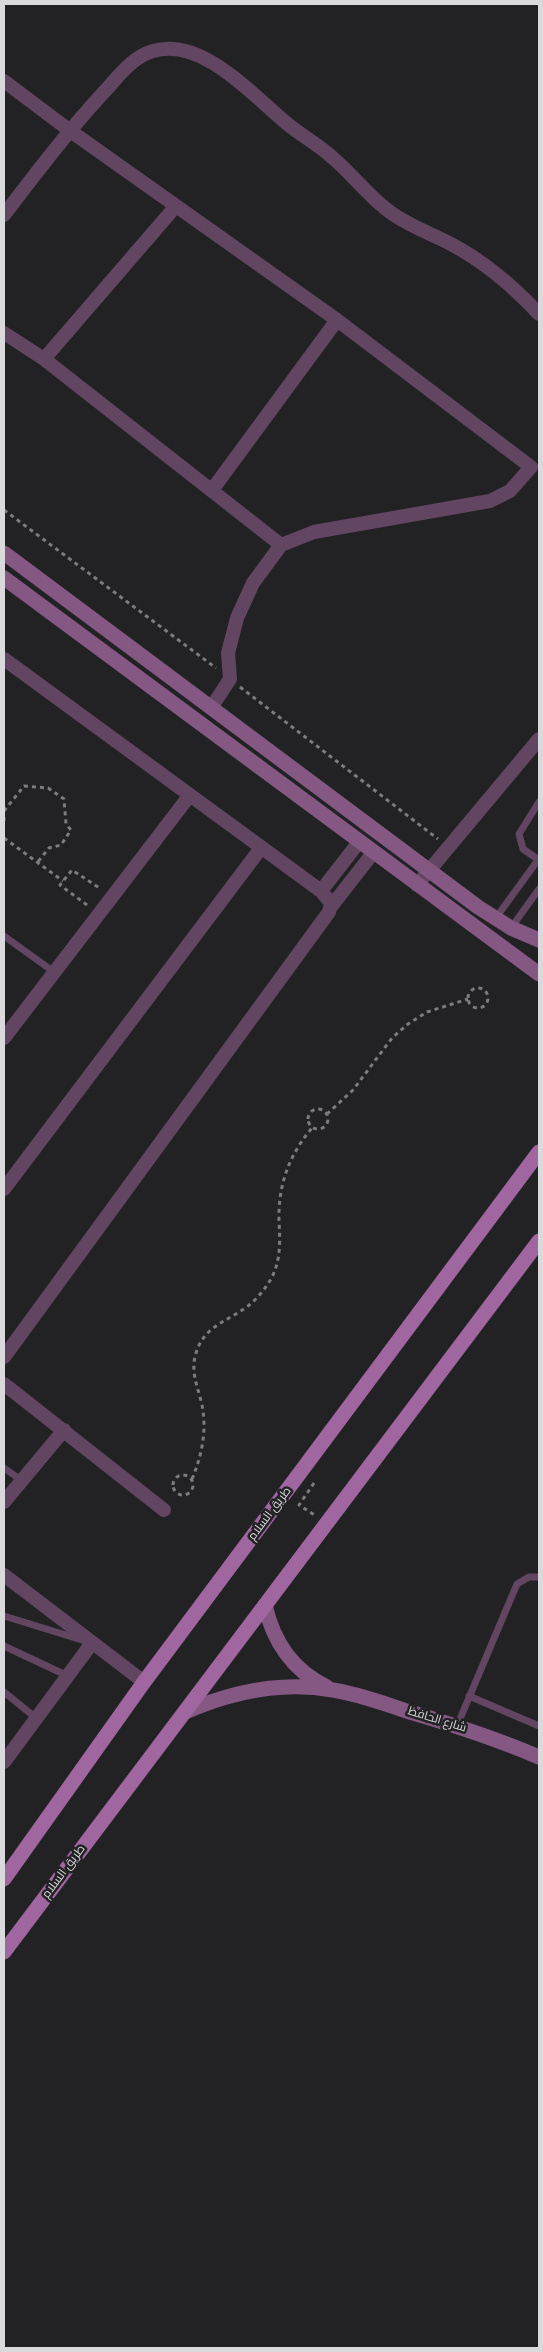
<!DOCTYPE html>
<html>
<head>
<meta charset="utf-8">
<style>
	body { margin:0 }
	#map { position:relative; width:543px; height:2352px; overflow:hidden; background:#222225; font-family:Roboto,sans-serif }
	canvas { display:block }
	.frame { position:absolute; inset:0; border:5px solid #dadadc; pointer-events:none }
</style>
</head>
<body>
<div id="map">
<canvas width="543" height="2352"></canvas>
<div class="frame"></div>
</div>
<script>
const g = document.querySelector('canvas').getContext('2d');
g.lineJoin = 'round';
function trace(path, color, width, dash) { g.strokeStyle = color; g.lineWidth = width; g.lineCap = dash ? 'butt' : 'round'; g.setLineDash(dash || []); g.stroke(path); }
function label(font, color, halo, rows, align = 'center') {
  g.font = font + ' Roboto,Cairo,sans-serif'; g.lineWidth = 5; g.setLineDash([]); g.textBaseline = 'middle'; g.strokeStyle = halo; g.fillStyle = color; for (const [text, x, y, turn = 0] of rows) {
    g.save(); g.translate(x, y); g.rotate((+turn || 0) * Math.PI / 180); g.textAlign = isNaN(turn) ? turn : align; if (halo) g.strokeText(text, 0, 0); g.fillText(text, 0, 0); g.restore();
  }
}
trace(new Path2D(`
	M4,510L216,668
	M240,687L438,839
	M4,811L24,786L48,788L64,799L66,824L71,830L61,845L49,848L37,863
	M4,817V821
	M4,838L63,881
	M87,905L60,885L72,870L101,889
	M468 998a10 10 0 1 1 20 0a10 10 0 1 1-20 0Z
	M308 1119a10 10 0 1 1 20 0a10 10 0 1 1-20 0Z
	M327,1114L353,1090L392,1038L408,1024L427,1012L468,999
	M173 1485a10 10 0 1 1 20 0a10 10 0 1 1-20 0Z
	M192,1479C202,1455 207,1431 202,1405C198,1387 190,1372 196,1353C204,1326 228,1321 248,1306C258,1298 266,1288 272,1277C281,1259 280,1240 279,1221C278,1185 289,1155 312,1128
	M314,1483L299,1505L316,1516`), '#7c7c7e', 3, [4, 4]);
trace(new Path2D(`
	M539,802L519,834L523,849L539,860
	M495,919L538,860
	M511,928L539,889
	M4,936L54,972
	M4,1468L21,1480
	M4,1616L82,1640
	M4,1646L68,1676
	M4,1692L36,1718
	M469,1696L539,1726
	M457,1726L517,1584L529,1577H539`), '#624561', 7);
trace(new Path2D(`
	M4,81L69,130L337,320L531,467L510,491L490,501L314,532L281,545L253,583L237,618L228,653L230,679L211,708
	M4,215C36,173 68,131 104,92C118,77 132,57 153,51C203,36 255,98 290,126C304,137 320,146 333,158C353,175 369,197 390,212C409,226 430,233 451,244C485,262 513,286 539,314
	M4,333L44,359L281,545
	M44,359L176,206
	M212,490L337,320
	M4,659L321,891L331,903L329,912L4,1357
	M417,885L539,739
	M321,891L359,842
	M330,908L373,853
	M4,1038L190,795
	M4,1189L261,848
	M4,1384L164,1510
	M4,1502L64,1430
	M4,1575L144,1682
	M4,1762L92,1643`), '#624561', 14);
trace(new Path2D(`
	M4,553L478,907L511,928L539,940
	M4,578L539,974
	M265,1605C273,1641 293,1671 327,1687
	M185,1712C231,1692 283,1681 333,1690C359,1694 385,1704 410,1712C454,1725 497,1739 539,1757`), '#855884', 15);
trace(new Path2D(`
	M4,1879L144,1682L539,1152
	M4,1952L539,1241`), '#a0669f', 15);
label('12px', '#dadadc', '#222225', [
	["طريق السلام",270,1514,-53],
	["شارع الحافظ",437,1720,17],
	["طريق السلام",64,1872,-53]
]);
</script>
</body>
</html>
